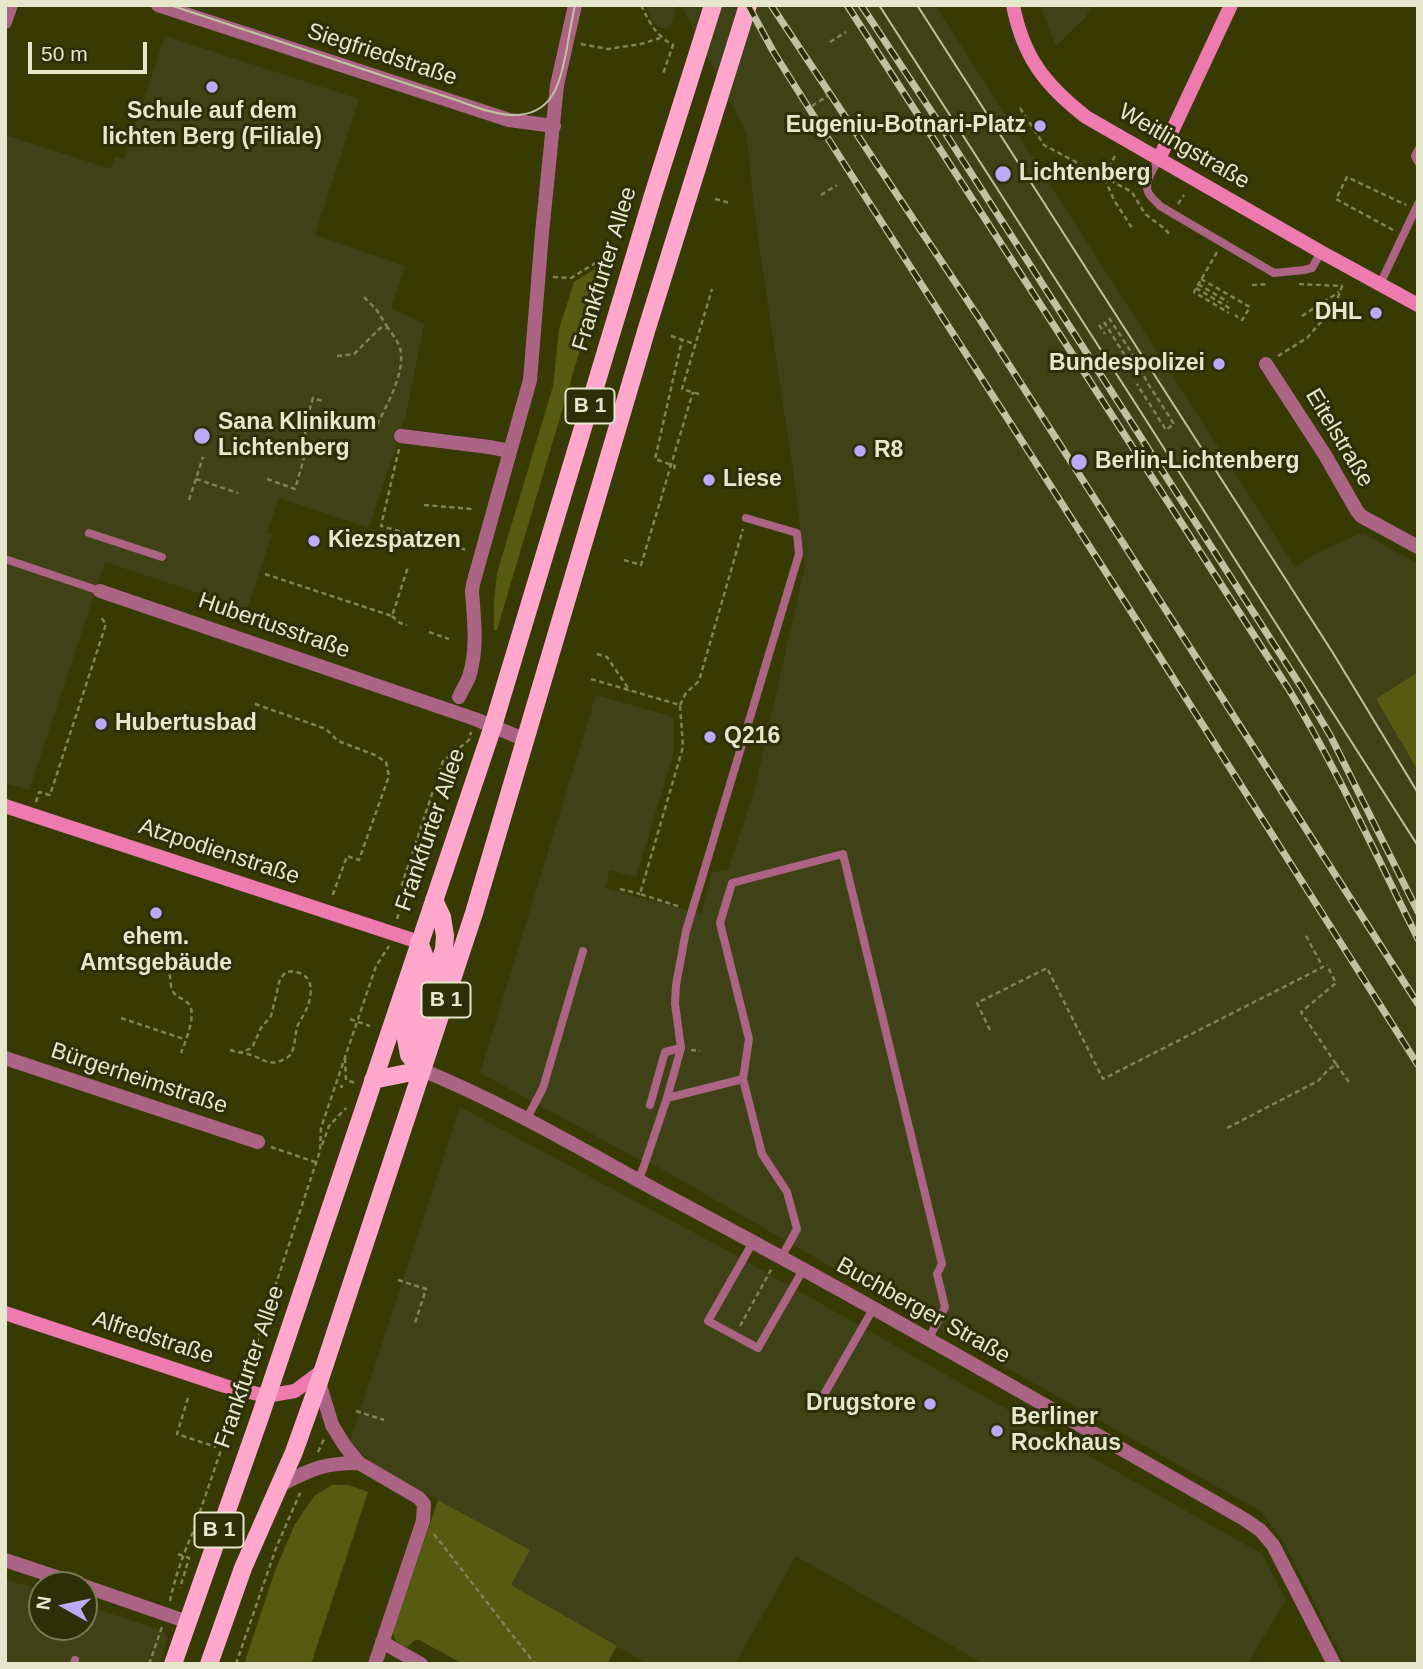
<!DOCTYPE html>
<html>
<head>
<meta charset="utf-8">
<style>
	body { margin:0 }
	#map { position:relative; width:1423px; height:1669px; overflow:hidden; background:#373a03; font-family:Arial,sans-serif }
	canvas { display:block }
	.frame { position:absolute; inset:0; border:7px solid #e5e8cd; pointer-events:none }
	.north { position:absolute; left:28px; top:1571px; width:70px; height:70px; box-sizing:border-box; background:#2d2f08; border:2px solid #777957; border-radius:50%; rotate:279deg; font-size:19px; font-weight:700; line-height:28px; text-align:center; color:#e5e8cd }
	.north::after { content:''; display:block; margin:auto; width:24px; height:32px; background:#b9abf7; clip-path:polygon(50% 0,100% 100%,50% 72%,0 100%) }
	.scale { position:absolute; left:28px; top:42px; width:119px; height:32px; box-sizing:border-box; border:4px solid #e5e8cd; border-top:0; padding-left:9px; font-size:21px; line-height:24px; white-space:nowrap; color:#e5e8cd; -webkit-text-stroke:5px #2d2f08; paint-order:stroke }
</style>
</head>
<body>
<div id="map">
<canvas width="1423" height="1669"></canvas>
<div class="frame"></div>
<div class="north">N</div>
<div class="scale">50 m</div>
</div>
<script>
const g = document.querySelector('canvas').getContext('2d');
g.lineJoin = 'round';
function paint(path, color) { g.fillStyle = color; g.fill(path, 'evenodd'); }
function trace(path, color, width, dash) { g.strokeStyle = color; g.lineWidth = width; g.lineCap = dash ? 'butt' : 'round'; g.setLineDash(dash || []); g.stroke(path); }
function label(font, color, halo, rows, align = 'center') {
  g.font = font + ' Arial,sans-serif'; g.lineWidth = 6; g.setLineDash([]); g.textBaseline = 'middle'; g.strokeStyle = halo; g.fillStyle = color; for (const [text, x, y, turn = 0] of rows) {
    g.save(); g.translate(x, y); g.rotate((+turn || 0) * Math.PI / 180); g.textAlign = isNaN(turn) ? turn : align; if (halo) g.strokeText(text, 0, 0); g.fillText(text, 0, 0); g.restore();
  }
}
paint(new Path2D(`
	M646,5H677L672,24L667,28H660L652,20Z
	M681,5H935L1295,567L1317,553L1359,534L1361,536L1364,534L1418,564V672L1376,699L1418,771V1664H1346L1283,1541L1260,1511L991,1359L658,1167L636,1158L480,1073L596,695L674,717V752L636,877L610,870L605,888L701,914L712,872L728,870L755,788L805,566L793,470L757,232L746,132Z
	M1040,5H1092L1085,18L1056,46Z
	M165,36L359,99L315,235L405,266L391,308L424,324L406,415L369,528L279,498L267,532L272,534L247,609L105,562L29,790L5,783V135L111,169L115,157L124,159Z
	M460,1107L730,1252L1262,1554L1286,1600L1247,1664H984L796,1556L735,1664H648L510,1585L529,1550L372,1463L350,1441Z
	M5,1579L42,1591V1627H84V1605L161,1630L168,1637L160,1664H5Z`), '#3f4216');
paint(new Path2D(`
	M606,262L497,630H494V602L497,573L553,386L559,329L574,282Z
	M1418,672V771L1376,699Z
	M332,1485H349L368,1492L311,1664H244L276,1568L295,1524L314,1496Z
	M438,1500L530,1550L511,1585L617,1646L607,1664H463L419,1640H415L407,1647C400,1644 393,1641 393,1632Z`), '#575a11');
trace(new Path2D(`
	M641,5C650,23 655,35 673,45L663,74
	M830,42L846,32
	M581,44L608,49L641,44L660,38
	M812,106L829,95
	M1020,108L1044,145L1132,192L1145,214L1164,228L1170,235
	M1115,156L1104,177L1114,200L1132,228
	M821,195L837,185
	M715,199L730,203
	M1178,204L1184,195
	M1393,230L1336,199L1347,177L1406,205
	M1217,252L1194,292L1229,313
	M553,277L571,278L600,260L605,248
	M1201,279L1250,307L1242,320L1235,315
	M1198,284L1228,302
	M1252,285L1269,284
	M1196,288L1231,309
	M364,297L376,309L388,328
	M1302,316L1339,292
	M1109,318L1137,361L1147,382L1174,424L1166,430L1137,384
	M1104,322L1131,365
	M1099,325L1105,334
	M671,336L695,344
	M337,356L354,354L380,328H388C393,335 400,344 401,353C403,378 386,406 376,427
	M1278,356L1307,338L1335,306L1342,286L1296,284
	M699,394L682,389L712,289
	M399,449L381,526L467,550
	M674,469L675,466L655,459L682,340
	M196,479L238,493
	M267,479L295,489L306,451L305,425L313,398L322,401
	M189,500L203,457
	M424,505L472,509
	M624,560L641,565L693,392
	M265,574L392,616L408,567
	M392,616L400,623L407,625
	M429,632L449,639
	M597,654L607,657L630,691
	M591,679L680,705L683,747L640,894L681,907
	M255,704L326,729L338,741L375,755L386,762L389,776L359,860L347,856L332,897
	M680,705L686,693L699,681L743,529
	M36,802L39,792L50,795L106,624L100,616
	M620,889L640,894
	M397,919L403,901L402,884L443,761L469,740L471,732
	M156,954L157,961C161,965 166,968 169,973C171,978 170,984 172,990C176,998 184,998 189,1004C197,1015 185,1042 181,1053
	M121,1018L184,1039
	M350,1019L370,1026
	M990,1030L977,1003L1047,968L1103,1079L1323,967L1305,934
	M230,1050C237,1052 244,1053 251,1055C261,1058 266,1064 277,1062C282,1061 288,1058 291,1054C295,1047 295,1035 297,1027C301,1018 309,1008 310,997C314,980 303,969 286,972L280,979L271,1016L261,1028L252,1048L239,1053
	M691,1050L700,1051
	M345,1058L346,1080L356,1083
	M1336,1064L1349,1082
	M340,1086L343,1087
	M1227,1128L1318,1081L1327,1071L1336,1064L1301,1012L1336,983L1327,965
	M322,1145L329,1126L346,1108
	M271,1147L315,1162
	M398,1280L426,1289L415,1323
	M740,1326L772,1268
	M248,1376L257,1347L258,1338L320,1151L321,1128L325,1116L376,966L389,946
	M188,1398L177,1434L216,1447
	M356,1411L384,1420
	M318,1452L324,1439
	M434,1534L535,1664
	M178,1554L189,1558L180,1588
	M170,1601C175,1577 183,1555 193,1532L231,1421L238,1406
	M149,1664L162,1627
	M236,1664L276,1548L300,1493`), '#818458', 2.5, [5, 3.5]);
trace(new Path2D(`
	M1418,150L1415,156L1418,162
	M1159,159C1154,168 1144,181 1148,192C1150,197 1157,202 1160,206L1274,273L1304,270L1312,268L1321,252
	M1380,284L1418,204
	M89,533L162,557
	M5,559L100,591
	M743,1079L762,1154L787,1192L797,1229L781,1258
	M667,1098L743,1079L749,1039L720,923L732,883L843,854L942,1264L937,1274L945,1307L928,1340
	M650,1105L665,1052L681,1048
	M527,1118L543,1088L583,951
	M638,1180L643,1169L667,1098L681,1048L675,1004L676,985L686,931L799,554L797,533L746,518
	M753,1242L708,1321L758,1348L803,1270
	M818,1405L873,1309
	M74,1664L75,1660`), '#ac6484', 8);
trace(new Path2D(`
	M158,5L509,120L554,126
	M5,22L11,5
	M1266,364L1325,455L1357,511L1361,516L1418,547
	M401,436L489,447L510,451
	M100,591L475,719L526,740
	M459,697C462,690 466,684 469,677C478,649 474,620 472,591L473,584L530,380L542,233L557,85L575,5
	M5,1058L258,1142
	M422,1070C508,1105 586,1152 667,1196C862,1299 1053,1410 1244,1519L1260,1530L1273,1545L1334,1664
	M319,1382L332,1425L345,1446L359,1463L419,1498L424,1504L423,1521L375,1664
	M280,1485C312,1469 322,1463 359,1463
	M5,1560L80,1585
	M84,1586L188,1622
	M382,1642L421,1664`), '#ac6484', 14);
trace(new Path2D(`
	M1013,5C1023,57 1045,85 1086,117L1321,252L1418,305
	M1159,159L1231,5
	M5,806L419,942
	M5,1313L225,1386L266,1396L295,1391L323,1370`), '#ed7bb0', 14);
trace(new Path2D(`
	M419,942L427,963L405,1033L409,1055L422,1070
	M422,1055V1017L444,949L445,936L442,917L434,900
	M373,1080L422,1070
	M173,1664L261,1414L493,726L653,195L713,5
	M209,1664L243,1568L294,1452L319,1382L474,913L647,328L748,5`), '#ffa7cd', 18);
trace(new Path2D(`
	M170,5L453,99C471,105 491,114 510,115C554,117 560,82 567,48C569,34 572,20 575,5
	M879,5L1137,406L1418,846
	M917,5L1333,653L1418,793`), '#c0c3a2', 2);
const rail = new Path2D(`
	M748,5L773,51L820,126L1125,602L1418,1065
	M771,5L979,318L1418,1004
	M847,5L1288,688C1337,769 1376,855 1418,939
	M861,5L935,117L1302,688L1330,735L1418,912`);
trace(rail, '#c0c3a2', 7);
trace(rail, '#2d2f08', 4.5, [13]);
for (const [x, y, r, color] of [
	[212,87,7,"#b9abf7"],
	[1040,126,7,"#b9abf7"],
	[1003,174,9,"#b9abf7"],
	[1376,313,7,"#b9abf7"],
	[1219,364,7,"#b9abf7"],
	[202,436,9,"#b9abf7"],
	[860,451,7,"#b9abf7"],
	[1079,462,9,"#b9abf7"],
	[709,480,7,"#b9abf7"],
	[314,541,7,"#b9abf7"],
	[101,724,7,"#b9abf7"],
	[710,737,7,"#b9abf7"],
	[156,913,7,"#b9abf7"],
	[930,1404,7,"#b9abf7"],
	[997,1431,7,"#b9abf7"]
]) { const dot = new Path2D(); dot.arc(x, y, r, 0, 2 * Math.PI); g.fillStyle = color; g.fill(dot); trace(dot, '#2d2f08', 2.5); }
for (const [x, y, w] of [
	[590,406,49],
	[446,1000,49],
	[219,1530,49]
]) { const box = new Path2D(); box.roundRect(x - w / 2, y - 17.5, w, 35, 5); g.fillStyle = '#2d2f08'; g.fill(box); trace(box, '#e5e8cd', 2); }
label('bold 21px', '#e5e8cd', null, [
	["B 1",590,406],
	["B 1",446,1000],
	["B 1",219,1530]
]);
label('23px', '#e5e8cd', '#2d2f08', [
	["Siegfriedstraße",382,55,18],
	["Weitlingstraße",1184,147,30],
	["Frankfurter Allee",605,269,-73],
	["Eitelstraße",1339,438,59],
	["Hubertusstraße",274,626,19],
	["Frankfurter Allee",431,830,-71],
	["Atzpodienstraße",219,852,18],
	["Bürgerheimstraße",139,1079,18],
	["Buchberger Straße",923,1311,29],
	["Alfredstraße",153,1338,18],
	["Frankfurter Allee",250,1367,-71]
]);
label('bold 23px', '#e5e8cd', '#2d2f08', [
	["Schule auf dem",212,112,"center"],
	["lichten Berg (Filiale)",212,138,"center"],
	["Eugeniu-Botnari-Platz",1026,126,"right"],
	["Lichtenberg",1019,174],
	["DHL",1362,313,"right"],
	["Bundespolizei",1205,364,"right"],
	["Sana Klinikum",218,423],
	["Lichtenberg",218,449],
	["R8",874,451],
	["Berlin-Lichtenberg",1095,462],
	["Liese",723,480],
	["Kiezspatzen",328,541],
	["Hubertusbad",115,724],
	["Q216",724,737],
	["ehem.",156,938,"center"],
	["Amtsgebäude",156,964,"center"],
	["Drugstore",916,1404,"right"],
	["Berliner",1011,1418],
	["Rockhaus",1011,1444]
], 'left');
</script>
</body>
</html>
